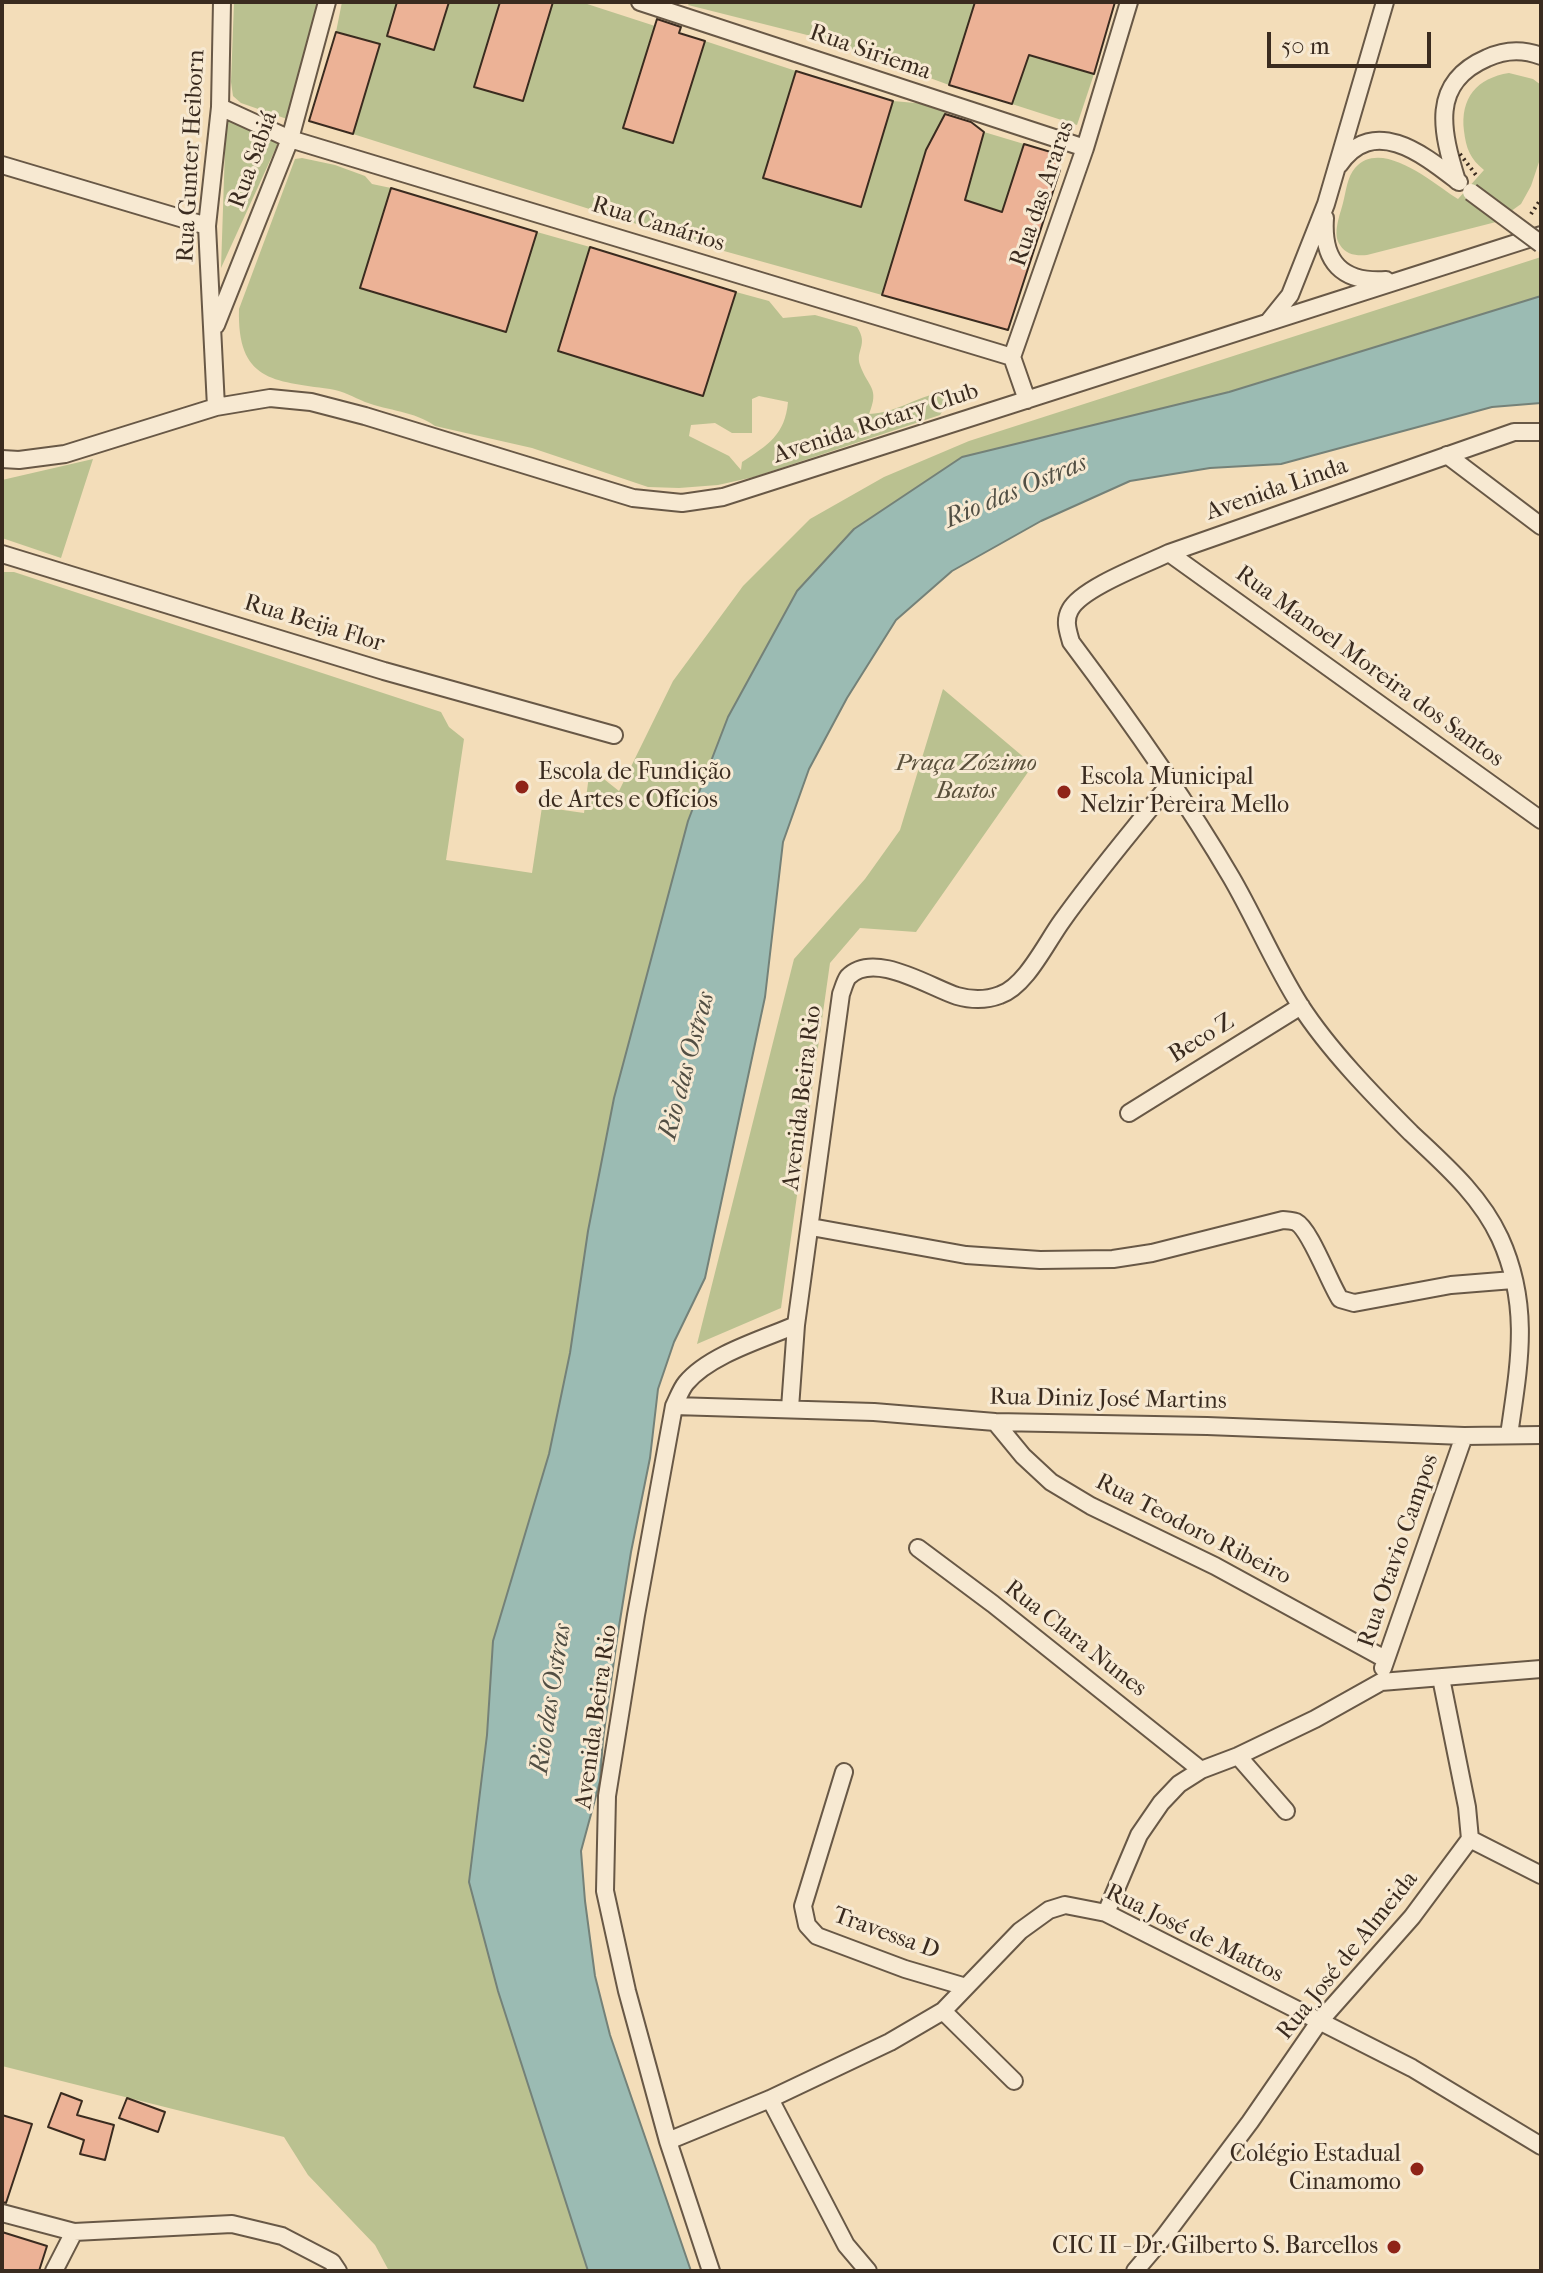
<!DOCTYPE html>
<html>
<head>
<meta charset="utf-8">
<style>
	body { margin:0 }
	#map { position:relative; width:1543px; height:2273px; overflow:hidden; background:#f3ddb9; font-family:"IM FELL French Canon",serif }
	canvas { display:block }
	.frame { position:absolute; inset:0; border:4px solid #3a2b1f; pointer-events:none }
	.scale { position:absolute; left:1267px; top:32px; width:164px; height:36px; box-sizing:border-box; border:4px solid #3a2b1f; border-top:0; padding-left:10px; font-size:24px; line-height:28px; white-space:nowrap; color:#3a2b1f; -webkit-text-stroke:6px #f7e9d2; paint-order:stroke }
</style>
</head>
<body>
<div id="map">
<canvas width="1543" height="2273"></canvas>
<div class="frame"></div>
<div class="scale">50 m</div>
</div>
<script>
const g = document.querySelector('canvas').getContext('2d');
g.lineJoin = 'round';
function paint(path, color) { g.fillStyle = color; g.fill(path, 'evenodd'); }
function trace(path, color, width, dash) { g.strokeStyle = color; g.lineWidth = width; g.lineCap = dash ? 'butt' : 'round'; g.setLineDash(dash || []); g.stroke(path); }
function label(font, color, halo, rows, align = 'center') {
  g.font = font + ' "IM FELL French Canon",serif'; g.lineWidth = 6; g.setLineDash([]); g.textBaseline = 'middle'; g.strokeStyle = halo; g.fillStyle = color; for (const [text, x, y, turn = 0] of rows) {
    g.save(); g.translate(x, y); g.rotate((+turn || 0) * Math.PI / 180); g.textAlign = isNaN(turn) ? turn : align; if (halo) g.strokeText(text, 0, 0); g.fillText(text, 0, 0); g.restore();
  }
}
paint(new Path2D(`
	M234,2H319L287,119L241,103L233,96L231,82Z
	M342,2H397L387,36L434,50L449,2H500L474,86L523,101L553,2H581L655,26L623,128L673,143L705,41L796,71L763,177L860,207L893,101L949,106L926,150L908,208L952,242L902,228L882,295L706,246L353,134L379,45L336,32Z
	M690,2H975L949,85L827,40L688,5Z
	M1029,55L1094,74L1077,125L1012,104Z
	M1509,73L1533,79L1541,85V156L1531,186L1521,204L1496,222L1367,255C1357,256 1346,255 1340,245C1332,234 1340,215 1343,203C1346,192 1347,177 1355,168C1382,137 1435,185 1458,199L1484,170C1470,159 1466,148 1464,131C1460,98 1477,78 1509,73Z
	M226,119L279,141L221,268Z
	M984,132L1024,144L1002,212L965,200Z
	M302,158L335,165L365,176L372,184L391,188L361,288L506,332L537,232L590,247L558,351L703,396L736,292L769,301L783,318L815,315L857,327C869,345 855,350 860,365C868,388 880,387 869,414C901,413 923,391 949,393L950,399L940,415L754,477L718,485L679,488L648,487L532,448L435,426C414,411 389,411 365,402C353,397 344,391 330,389C273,381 237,381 239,309L295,159ZM759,396L788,402C785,435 768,445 742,462L741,470L729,456L689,436L691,425L715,423L732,433H752V399Z
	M1541,257V296L1229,392L962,457L854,529L797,591L728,717L688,821L614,1098L588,1231L570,1353L549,1454L493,1641L487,1735L498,1991L588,2271H389L375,2245L308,2175L284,2137L2,2066V572H14L441,712L449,727L464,739L446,860L532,873L542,807L584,813L590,768L619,791L673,681L743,586L810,519L884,477L969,441Z
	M93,459L61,558L2,538V480Z
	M943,689L1033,765L916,932L860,928L830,963L781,1308L697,1344L794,959L865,879L900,830Z`), '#bac190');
const water = new Path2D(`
	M1541,296V403L1492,407L1281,464L1210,468L1130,481L1041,521L952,571L896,620L847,698L809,769L783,842L765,997L705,1278L674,1342L658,1389L650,1458L631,1552L617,1639L603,1739L600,1781L581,1851L585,1901L595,1976L610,2035L691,2271H588L498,1991L469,1882L487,1735L493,1641L549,1454L570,1353L588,1231L614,1098L688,821L728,717L797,591L854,529L962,457L1229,392Z`);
paint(water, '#9bbbb3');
trace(water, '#748178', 2);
const building = new Path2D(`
	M397,2H449L434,50L387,36Z
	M500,2H553L523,101L474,87Z
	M975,2H1115L1094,74L1029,55L1012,104L949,85Z
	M657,19L681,27L679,33L705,41L673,143L623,128Z
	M336,32L380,44L353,134L309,121Z
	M796,71L893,101L861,207L763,178Z
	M945,114L971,122L984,132L965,200L1002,212L1024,144L1054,153L1060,170L1008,330L882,295L926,150Z
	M391,188L537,232L506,332L360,288Z
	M590,247L736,292L703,396L558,351Z
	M61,2093L82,2101L77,2115L114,2125L105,2160L80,2154L84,2140L48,2127Z
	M127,2098L165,2112L158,2132L119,2118Z
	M2,2115L32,2124L6,2203L2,2202Z
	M2,2232L47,2246L39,2271H2Z`);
paint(building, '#ecb296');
trace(building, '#3a2b1f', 2);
const minor = new Path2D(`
	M640,2L1085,148
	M220,107L290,139L1012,357
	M2,165L207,226
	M1339,165C1374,114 1424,155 1459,182
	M1457,181C1442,132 1429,83 1487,58C1504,50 1523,49 1541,56
	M1325,218C1322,262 1342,283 1386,280
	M1269,321L1290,295L1326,204L1385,2
	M216,325L290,139L327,2
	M1027,400L1012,357L1085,148L1129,2
	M216,407L207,226L220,107L222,2
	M1447,455L1541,526
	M2,459L19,460L65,454L216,407L270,398L311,402L365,416L633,498L682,503L723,497L1541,235
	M1169,553L1541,820
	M2,554L384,671L614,735
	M1129,1113L1301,1006
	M811,1227L966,1255L1040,1260L1113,1259L1152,1253L1283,1220C1285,1220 1294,1221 1296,1222C1310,1229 1329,1282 1340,1299L1354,1303L1451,1285L1513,1280
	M674,1406L874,1412L995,1422L1207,1426L1464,1436L1541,1435
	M790,1408L796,1325
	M995,1422L1023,1456L1051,1482L1091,1506L1215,1566L1385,1659
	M1509,1435C1519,1365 1531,1306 1500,1238C1480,1195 1445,1165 1411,1133C1373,1095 1329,1050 1300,1005C1274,964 1255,918 1231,877C1183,795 1128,718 1071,642C1068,631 1064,621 1070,610C1081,588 1146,564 1169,553L1514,432H1541
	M918,1548L993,1604L1201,1770
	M1383,1668L1464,1436
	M1238,1756L1286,1811
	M844,1772L803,1906L807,1925L817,1936L905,1969L966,1987
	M1470,1839L1541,1875
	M1106,1913L1139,1835L1161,1803L1179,1784L1201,1770L1238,1756L1315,1719L1381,1682L1541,1669
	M943,2011L1014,2081
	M770,2099L846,2245L868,2271
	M668,2141L770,2099L890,2042L943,2011L1020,1931L1049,1910L1065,1905L1106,1913L1412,2068L1541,2146
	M2,2213L74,2232L232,2224L282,2236L332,2262L338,2271
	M54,2271L74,2232
	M711,2271L668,2141L627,1991L605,1891L607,1796L636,1615L674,1406C678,1398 681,1389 686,1383C709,1355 763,1339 796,1325L841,994C843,989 845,981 848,977C874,950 931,988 957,996C971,1000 987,1000 1000,995C1026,986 1046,943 1062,921C1096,873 1135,828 1172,781
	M1135,2271L1163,2238L1250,2122L1319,2022L1412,1917L1470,1839L1467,1807L1441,1678`);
trace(minor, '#685846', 20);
trace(new Path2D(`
	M1531,214L1541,199`), '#3a2b1f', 4, [2, 4]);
trace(minor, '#f7e9d2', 16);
const minorBridge = new Path2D(`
	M1471,192L1541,244`);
trace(minorBridge, '#685846', 20, []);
trace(new Path2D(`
	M1460,154L1476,175`), '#3a2b1f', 4, [2, 4]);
trace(minorBridge, '#f7e9d2', 16);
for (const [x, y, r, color] of [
	[522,787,8,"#8f2418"],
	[1064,792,8,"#8f2418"],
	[1417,2169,8,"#8f2418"],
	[1394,2247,8,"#8f2418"]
]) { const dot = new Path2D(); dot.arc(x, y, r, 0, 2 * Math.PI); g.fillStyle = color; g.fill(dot); trace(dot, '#f7e9d2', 3); }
label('24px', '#3a2b1f', '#f7e9d2', [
	["Rua Siriema",870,53,19],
	["Rua Gunter Heiborn",192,156,-87],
	["Rua Sabiá",254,160,-70],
	["Rua das Araras",1043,194,-71],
	["Rua Canários",658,225,17],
	["Avenida Rotary Club",876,424,-18],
	["Avenida Linda",1277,490,-19],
	["Rua Beija Flor",314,624,17],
	["Rua Manoel Moreira dos Santos",1369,667,36],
	["Beco Z",1202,1039,-32],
	["Avenida Beira Rio",803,1098,-83],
	["Rua Diniz José Martins",1108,1400,1],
	["Rua Teodoro Ribeiro",1193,1530,27],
	["Rua Otavio Campos",1399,1551,-71],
	["Rua Clara Nunes",1075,1639,38],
	["Avenida Beira Rio",597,1717,-82],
	["Travessa D",886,1934,20],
	["Rua José de Mattos",1194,1934,26],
	["Rua José de Almeida",1348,1956,-51]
]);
label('italic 24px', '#5a503b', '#f7e9d2', [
	["Praça Zózimo",966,764],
	["Bastos",966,792]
]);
label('24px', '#3a2b1f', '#f7e9d2', [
	["Escola de Fundição",538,773],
	["de Artes e Ofícios",538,801],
	["Escola Municipal",1080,778],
	["Nelzir Pereira Mello",1080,806],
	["Colégio Estadual",1401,2155,"right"],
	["Cinamomo",1401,2183,"right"],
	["CIC II - Dr. Gilberto S. Barcellos",1378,2247,"right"]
], 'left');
label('italic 26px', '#524f44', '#f7e9d2', [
	["Rio das Ostras",1016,492,-23],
	["Rio das Ostras",688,1066,-75],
	["Rio das Ostras",552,1699,-81]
]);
</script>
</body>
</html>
